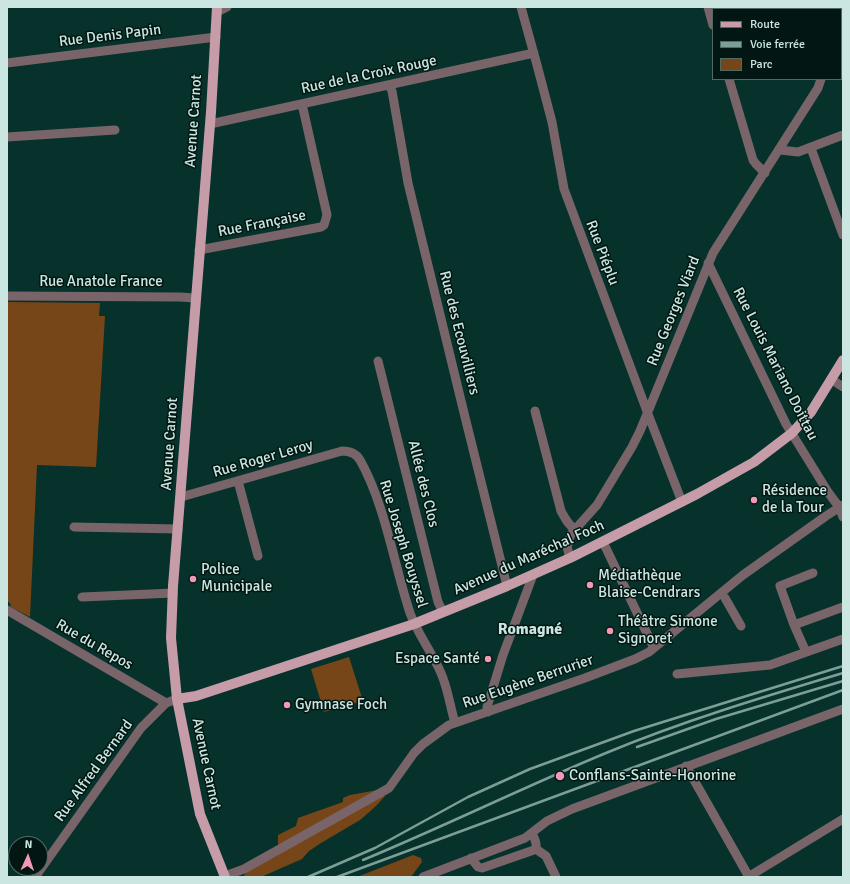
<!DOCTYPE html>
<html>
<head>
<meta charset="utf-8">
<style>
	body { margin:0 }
	#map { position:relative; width:850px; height:884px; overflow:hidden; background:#06322b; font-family:Signika,sans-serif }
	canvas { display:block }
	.frame { position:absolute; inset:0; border:8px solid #cbe6e0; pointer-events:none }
	.legend { position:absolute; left:712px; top:8px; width:130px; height:72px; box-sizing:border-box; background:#021713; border:1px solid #526a65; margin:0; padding:5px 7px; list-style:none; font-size:12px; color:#cbe6e0 }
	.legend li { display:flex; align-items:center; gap:8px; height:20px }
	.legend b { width:20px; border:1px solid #526a65 }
	.north { position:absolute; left:8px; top:836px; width:40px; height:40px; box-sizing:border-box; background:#021713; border:1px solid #526a65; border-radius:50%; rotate:3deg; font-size:11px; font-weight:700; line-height:16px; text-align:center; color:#cbe6e0 }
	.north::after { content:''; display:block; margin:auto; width:14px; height:18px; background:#f09ab6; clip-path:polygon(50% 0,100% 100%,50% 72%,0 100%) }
</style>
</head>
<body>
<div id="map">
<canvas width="850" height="884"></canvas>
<div class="frame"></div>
<ul class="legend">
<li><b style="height:5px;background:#c59ca8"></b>Route</li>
<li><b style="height:5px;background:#7c9e97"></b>Voie ferrée</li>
<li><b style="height:11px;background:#774618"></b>Parc</li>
</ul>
<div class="north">N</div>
</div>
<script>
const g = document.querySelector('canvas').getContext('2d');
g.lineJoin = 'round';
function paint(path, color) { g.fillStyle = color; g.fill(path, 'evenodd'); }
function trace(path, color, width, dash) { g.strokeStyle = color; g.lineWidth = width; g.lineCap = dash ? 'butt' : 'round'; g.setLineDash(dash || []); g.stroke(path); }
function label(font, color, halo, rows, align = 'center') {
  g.font = font + ' Signika,sans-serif'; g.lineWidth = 3; g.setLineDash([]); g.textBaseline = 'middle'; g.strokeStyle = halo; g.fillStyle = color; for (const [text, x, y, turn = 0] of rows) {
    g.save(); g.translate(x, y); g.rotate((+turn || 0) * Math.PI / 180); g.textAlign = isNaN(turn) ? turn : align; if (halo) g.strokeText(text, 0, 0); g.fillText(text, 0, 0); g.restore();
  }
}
paint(new Path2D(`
	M715,7H778L779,9H715Z
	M7,302L100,303L99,316H105L96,467L37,465L30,617L11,607L10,603L7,601Z
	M349,657L363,701L324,712L311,669Z
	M378,790L385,796L376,806L360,820L321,843L309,851L302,859L261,877H243L247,871L278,855V835L296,826L298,818L343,802V798L350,795Z
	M413,855L421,858L422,862L411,877H357Z`), '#774618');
trace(new Path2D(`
	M521,7L537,65L552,122L564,189L648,414L682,502
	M708,7L713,25
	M839,9V7
	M217,12L227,7
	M7,63L216,37
	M729,79L753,160L756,164L765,173
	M389,85L392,91L408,183L465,417L507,586
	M210,124L534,53
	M7,137L115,130
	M809,148L812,151L843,235
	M780,150L798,152L843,135
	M199,250L321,227L324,225L327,215L302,104
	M708,263L786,424L828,492L839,507L843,517
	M7,296L180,297L195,298
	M378,361L438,602L443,612
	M831,379L843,387
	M535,411L561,511C565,518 568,525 575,529
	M238,481L258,556
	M181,497L342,451C350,451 356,453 360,460C385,504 394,565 410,613C418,635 432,652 441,673C448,689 450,706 455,723
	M74,527L178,529
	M603,542L654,648
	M570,558L567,547L571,534L597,505L632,447L640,431L713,253L818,88L821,79
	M82,597L173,593
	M725,598L741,626
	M7,610L166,703
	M794,625L843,607
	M806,652L794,625L780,586L813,573
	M677,674L770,665L843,639
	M488,712L487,707L503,655L533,575
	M686,766L749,877
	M536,849L546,856L556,877
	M471,858L478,867L482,868L534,850C539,846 534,838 532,833
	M225,876L244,869L389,788L414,753L423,744L449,725L585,678L635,659L649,652L743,575L826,516L843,505
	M33,877L38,873L141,728L166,703L177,699
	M423,877L525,838L547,821L572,809L843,709
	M748,877L843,819`), '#786469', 9);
trace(new Path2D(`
	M217,7L211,112L173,586L171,638L177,699L200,814L225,877
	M177,699L196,696L414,624L507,586L570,558L697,494L754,462L792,433L811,412L843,360`), '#c59ca8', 10);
trace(new Path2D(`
	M637,747L716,719L843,681
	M363,860C445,826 524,787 606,753C683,721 763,697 843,673
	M308,877L375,848L468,797L530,769L634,731L843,666
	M337,877L843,690`), '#7c9e97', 2.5);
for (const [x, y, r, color] of [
	[754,500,4,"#f09ab6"],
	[193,579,4,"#f09ab6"],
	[590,585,4,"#f09ab6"],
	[610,631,4,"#f09ab6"],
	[488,659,4,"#f09ab6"],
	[287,705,4,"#f09ab6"],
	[560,776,5,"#f09ab6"]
]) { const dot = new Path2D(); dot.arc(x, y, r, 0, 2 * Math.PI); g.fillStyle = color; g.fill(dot); trace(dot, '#021713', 1.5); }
label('15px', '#cbe6e0', '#021713', [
	["Rue Denis Papin",110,36,-7],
	["Rue de la Croix Rouge",369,75,-12],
	["Avenue Carnot",194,121,-86],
	["Rue Française",262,224,-11],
	["Rue Piéplu",602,253,69],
	["Rue Anatole France",101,282],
	["Rue Georges Viard",674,311,-68],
	["Rue des Ecouvilliers",459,333,76],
	["Rue Louis Mariano Doittau",775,364,63],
	["Avenue Carnot",170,444,-86],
	["Rue Roger Leroy",263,459,-16],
	["Allée des Clos",423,484,76],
	["Rue Joseph Bouyssel",403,544,73],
	["Avenue du Maréchal Foch",529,558,-24],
	["Rue du Repos",94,645,30],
	["Rue Eugène Berrurier",528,682,-19],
	["Avenue Carnot",206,764,78],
	["Rue Alfred Bernard",94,771,-54]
]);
label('15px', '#cbe6e0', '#021713', [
	["Résidence",762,491],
	["de la Tour",762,508],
	["Police",201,570],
	["Municipale",201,587],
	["Médiathèque",598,576],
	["Blaise-Cendrars",598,593],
	["Théâtre Simone",618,622],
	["Signoret",618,639],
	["Espace Santé",480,659,"right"],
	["Gymnase Foch",295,705],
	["Conflans-Sainte-Honorine",569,776]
], 'left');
label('bold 16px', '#cbe6e0', '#021713', [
	["Romagné",530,630]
]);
</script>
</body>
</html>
